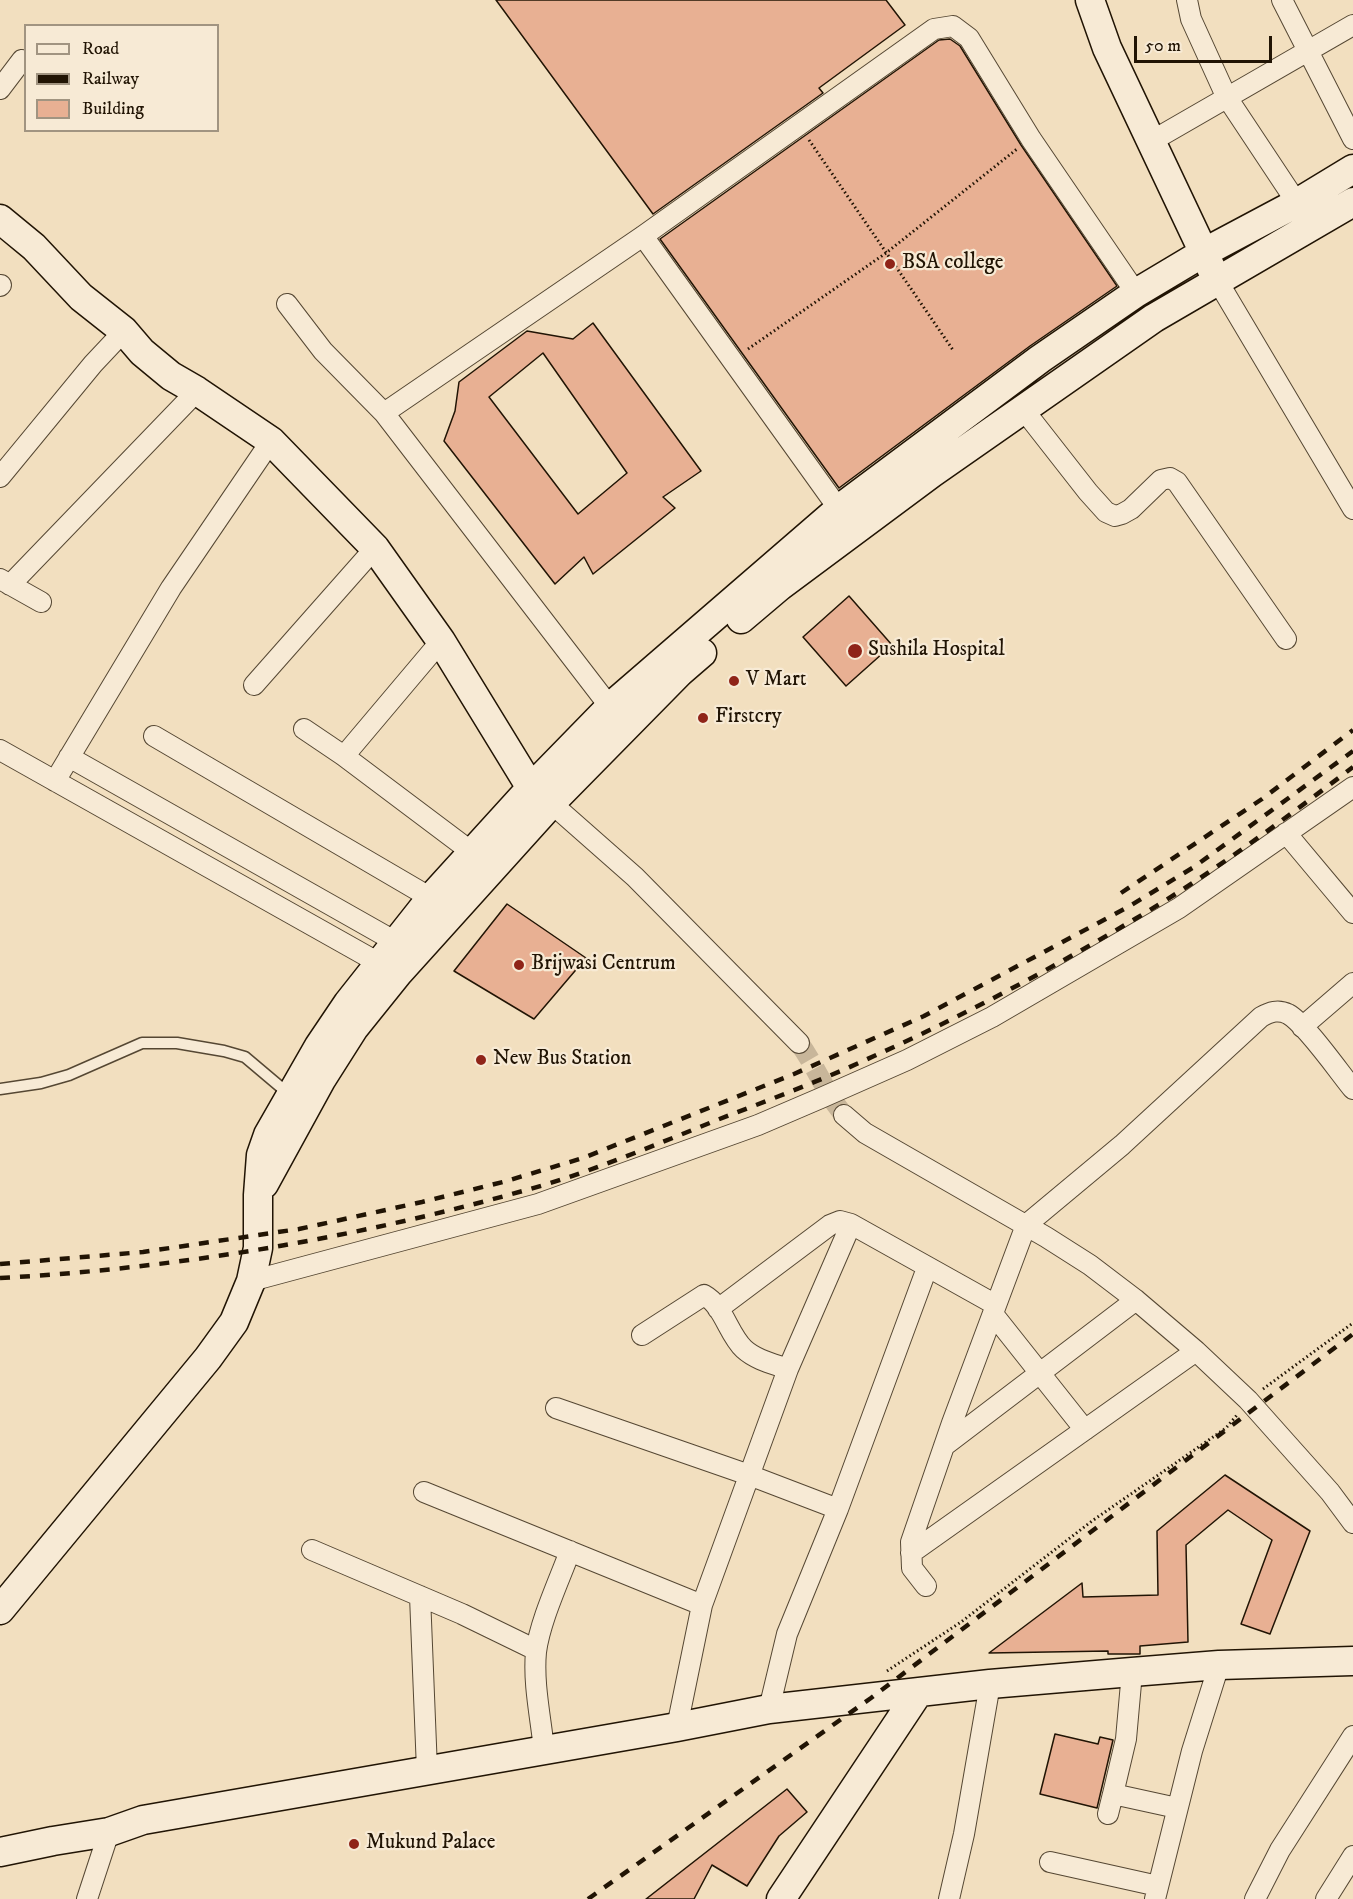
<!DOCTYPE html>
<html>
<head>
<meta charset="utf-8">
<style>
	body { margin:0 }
	#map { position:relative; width:1353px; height:1899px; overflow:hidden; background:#f2dfbf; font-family:"IM FELL DW Pica",serif }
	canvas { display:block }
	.legend { position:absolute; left:24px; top:24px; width:195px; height:108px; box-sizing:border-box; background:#f7ead5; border:2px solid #a19481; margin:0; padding:8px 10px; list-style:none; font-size:18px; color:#211404 }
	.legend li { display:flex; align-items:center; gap:12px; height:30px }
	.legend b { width:30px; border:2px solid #a19481 }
	.scale { position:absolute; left:1134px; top:36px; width:138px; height:27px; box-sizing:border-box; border:3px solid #211404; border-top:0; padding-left:8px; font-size:18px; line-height:21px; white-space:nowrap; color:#211404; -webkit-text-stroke:4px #f7ead5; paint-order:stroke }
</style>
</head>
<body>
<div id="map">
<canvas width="1353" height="1899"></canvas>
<ul class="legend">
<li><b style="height:8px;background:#f7ead5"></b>Road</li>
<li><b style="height:8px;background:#211404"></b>Railway</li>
<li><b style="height:16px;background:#e8b093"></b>Building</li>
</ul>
<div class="scale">50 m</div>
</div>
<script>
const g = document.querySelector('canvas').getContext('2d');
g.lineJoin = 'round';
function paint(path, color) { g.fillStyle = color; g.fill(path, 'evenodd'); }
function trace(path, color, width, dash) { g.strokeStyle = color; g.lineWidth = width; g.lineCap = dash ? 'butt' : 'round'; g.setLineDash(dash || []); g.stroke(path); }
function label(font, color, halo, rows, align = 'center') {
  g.font = font + ' "IM FELL DW Pica",serif'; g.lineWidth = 4.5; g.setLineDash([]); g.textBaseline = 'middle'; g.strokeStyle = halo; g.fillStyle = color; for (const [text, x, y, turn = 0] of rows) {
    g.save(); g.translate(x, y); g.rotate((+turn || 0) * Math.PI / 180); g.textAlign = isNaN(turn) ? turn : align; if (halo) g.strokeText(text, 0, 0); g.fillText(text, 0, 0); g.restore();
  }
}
const building = new Path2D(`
	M496,0H886L905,25L819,88L823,93L653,214Z
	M950,39L960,46L1021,145L1117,286L1030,346L839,488L660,239L939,40Z
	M593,323L701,471L663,497L675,508L593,574L584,557L555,584L444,441L455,411L459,382L527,331L573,339ZM543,353L627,473L578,514L489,397Z
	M849,596L892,645L846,686L803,637Z
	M507,904L586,958L534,1019L454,971Z
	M1225,1475L1310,1531L1270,1634L1241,1624L1272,1540L1228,1510L1186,1545L1188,1642L1140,1646V1654H1108V1651L989,1653L1082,1583L1083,1597L1158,1595L1157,1531Z
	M1055,1734L1098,1744L1100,1737L1113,1740L1097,1808L1040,1794Z
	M787,1789L807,1812L779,1836L747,1886L712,1865L694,1899H646Z`);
paint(building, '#e8b093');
trace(building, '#211404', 1.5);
trace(new Path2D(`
	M799,1043C816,1066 825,1093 844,1115`), '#c8b69a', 20, [20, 10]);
const lane = new Path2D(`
	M0,1089L41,1083L69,1075L142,1043H177L224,1051L245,1057L290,1095`);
const street = new Path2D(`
	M1187,0L1191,19L1226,96L1297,203
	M1282,0L1353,139
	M0,89L22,60
	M1150,142L1353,25
	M643,236L846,519
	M1217,280L1353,509
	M0,286L1,285
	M287,304L323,351L384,413L610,707
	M1023,409L1088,492L1106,512L1115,516L1122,514L1131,509L1161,480L1170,478L1177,482L1286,639
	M384,413L643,236L934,29L953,26L969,38L1031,139L1136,293
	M0,477L93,364L124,331
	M0,579L41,602
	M10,585L197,391
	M254,685L375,548
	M304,729L344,756L473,853
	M154,736L431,898
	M0,750L379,963L388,971
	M344,756L441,641
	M69,757L396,942
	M55,781L171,588L271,441
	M542,795L635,877L799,1043
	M1286,833L1353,913
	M1302,1027L1353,983
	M844,1115L865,1133L1046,1237L1090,1265L1136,1300L1196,1351L1248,1400L1330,1492L1353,1523
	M251,1281L538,1204L758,1125L821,1098L907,1060L992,1017L1179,908L1353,787
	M718,1309L830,1225L840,1221L851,1224L996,1305
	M993,1314L1085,1430
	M642,1335L704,1295C724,1306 728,1334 744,1349C756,1360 774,1364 788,1369
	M556,1408L749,1475L838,1509
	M944,1446L1136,1300
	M424,1492L702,1605
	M312,1550L462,1614L536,1650
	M911,1553L1196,1351
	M926,1586L912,1568L911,1542L952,1423L1026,1225L1122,1145L1261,1017C1270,1012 1278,1009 1288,1014C1305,1023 1339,1072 1353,1089
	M420,1596L427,1770
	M769,1709L787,1634L838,1509L927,1268
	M677,1727L702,1605L788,1369L851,1224
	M544,1750C541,1719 533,1684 536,1652C540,1621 559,1581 570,1551
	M1113,1794L1126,1739L1132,1672
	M1108,1814L1113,1794L1177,1808
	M1050,1862L1158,1886
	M87,1899L109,1832
	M949,1899L964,1834L990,1684
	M1155,1899L1192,1751L1219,1665
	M1255,1899L1280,1850L1353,1736
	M1326,1899L1353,1856`);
const secondary = new Path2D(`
	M1090,0L1107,48L1212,270
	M0,219L34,247L81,297L124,331L142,352L171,376L197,391L271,441L375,548L441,641L531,788
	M741,619L780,586L932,473L1154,318L1353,202
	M264,1184L321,1080L354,1028L399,972L556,798L680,672L702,653
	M0,1610L208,1358L234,1322L251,1281L258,1248V1195L261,1155L268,1135L319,1046L348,1003L431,898L531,788L610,707L839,509L1040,359L1136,293L1203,253L1297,203L1353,169
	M0,1852L53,1841L109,1832L143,1820L677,1727L769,1709L990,1684L1132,1672L1219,1665L1353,1661
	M781,1899L918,1693`);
trace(lane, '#554733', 13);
trace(street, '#554733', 22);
trace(secondary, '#211404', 31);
trace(new Path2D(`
	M809,140L953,350
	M748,349L886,253L1017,149
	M1263,1389L1353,1323
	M887,1671L961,1622L1092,1521L1226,1428L1237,1415`), '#211404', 3, [1.5, 3]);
trace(lane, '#f7ead5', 10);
trace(street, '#f7ead5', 20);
trace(secondary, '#f7ead5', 28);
trace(new Path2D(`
	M1121,893L1262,799L1353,730
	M0,1264L143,1252L299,1229L422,1202L503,1182L583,1158L794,1074L924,1016L1128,907L1194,867L1353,751
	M0,1278C184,1268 367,1236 544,1185C603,1167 660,1143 717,1120C769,1100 823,1080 874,1056C963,1016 1051,969 1135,919C1211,874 1282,821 1353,767
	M588,1899L871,1698L1353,1334`), '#211404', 4.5, [10, 10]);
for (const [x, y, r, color] of [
	[890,264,6,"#8f2418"],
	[855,651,8,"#8f2418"],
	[734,681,6,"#8f2418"],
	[703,718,6,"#8f2418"],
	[519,965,6,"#8f2418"],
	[481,1060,6,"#8f2418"],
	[354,1844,6,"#8f2418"]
]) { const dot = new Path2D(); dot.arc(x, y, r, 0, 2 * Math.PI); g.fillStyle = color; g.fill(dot); trace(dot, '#f7ead5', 2); }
label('21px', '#211404', '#f7ead5', [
	["BSA college",902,264],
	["Sushila Hospital",868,651],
	["V Mart",746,681],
	["Firstcry",715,718],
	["Brijwasi Centrum",531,965],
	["New Bus Station",493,1060],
	["Mukund Palace",366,1844]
], 'left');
</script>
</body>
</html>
